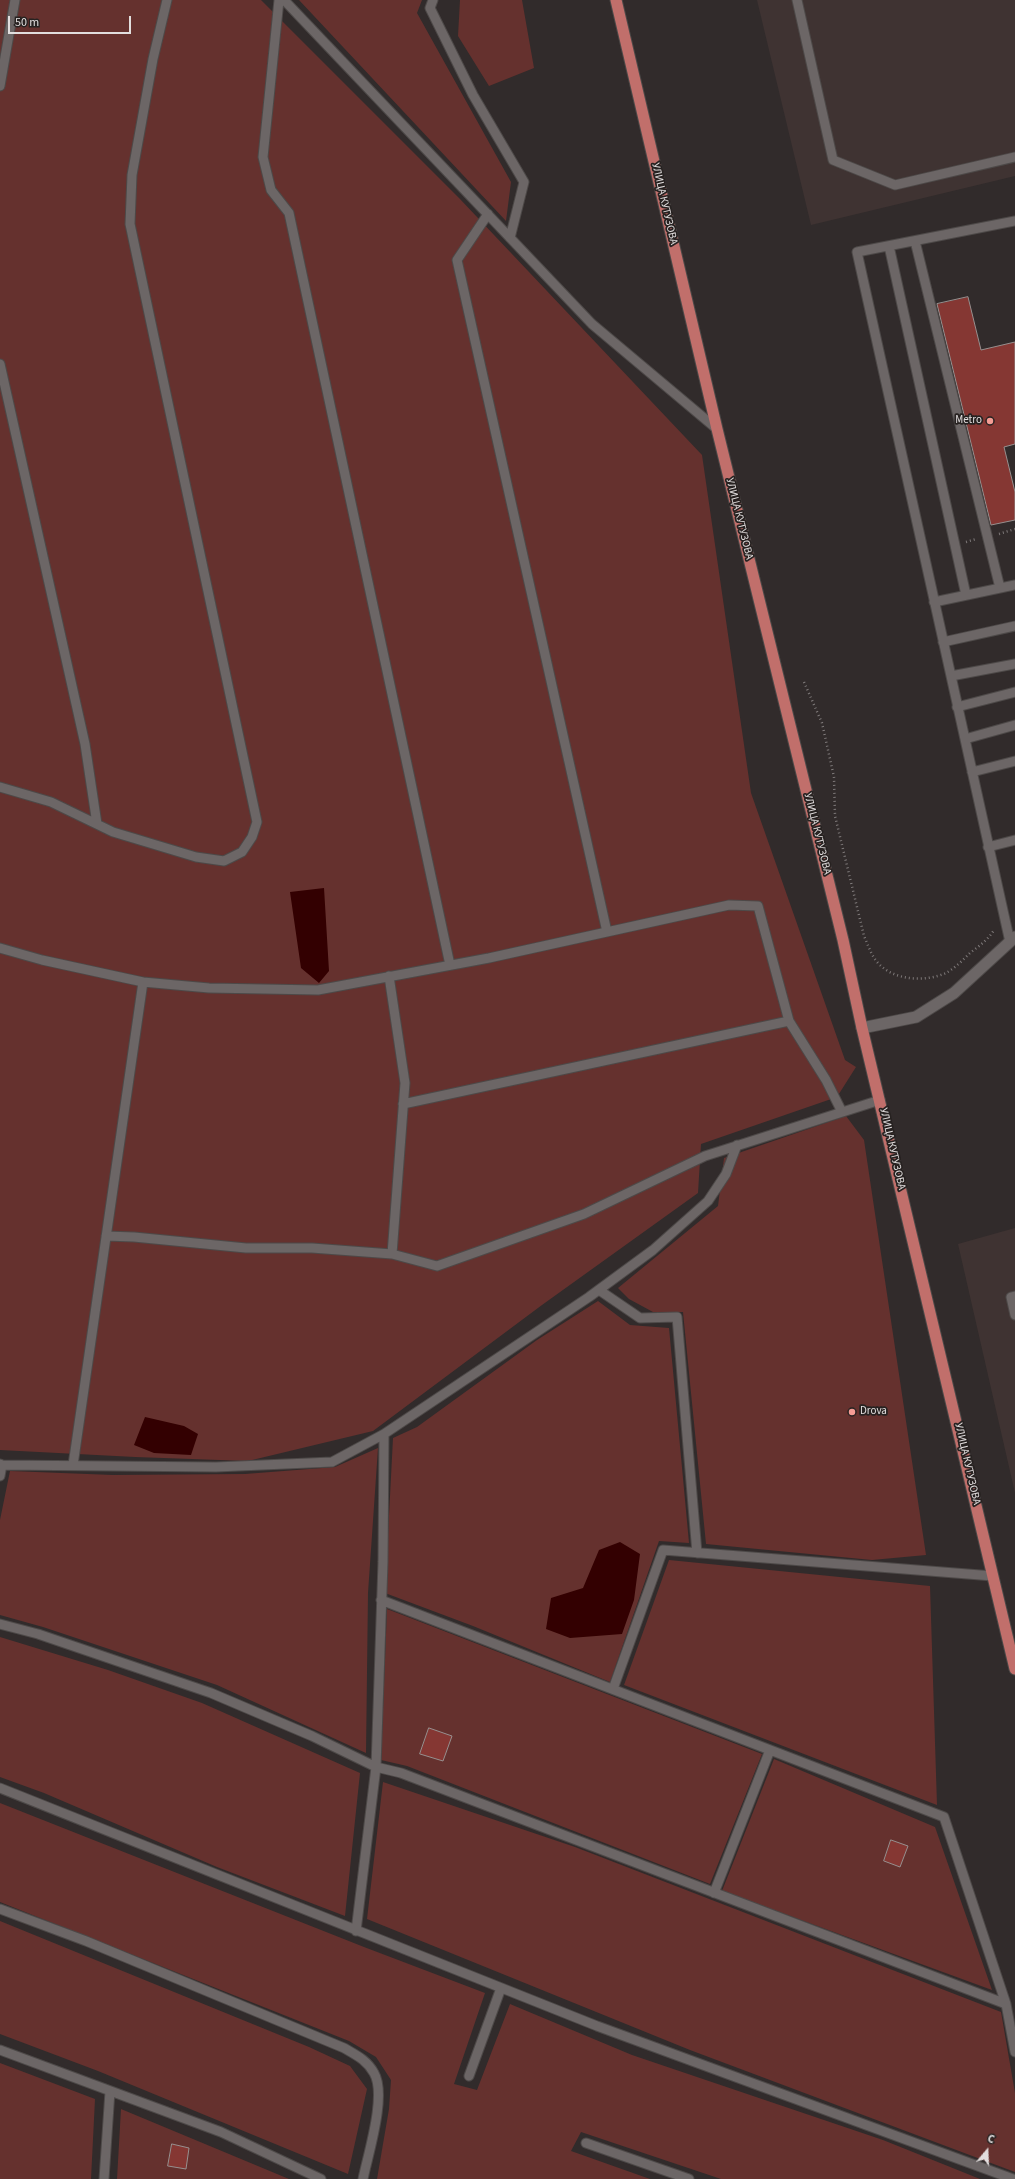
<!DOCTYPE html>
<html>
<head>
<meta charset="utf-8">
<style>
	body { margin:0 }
	#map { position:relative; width:1015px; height:2179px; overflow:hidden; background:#312b2b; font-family:"Source Sans 3",sans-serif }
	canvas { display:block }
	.north { position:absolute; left:967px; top:2131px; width:40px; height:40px; -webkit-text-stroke:3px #272221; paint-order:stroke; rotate:19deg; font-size:11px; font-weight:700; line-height:16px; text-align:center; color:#e2dede }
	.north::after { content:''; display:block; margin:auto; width:14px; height:18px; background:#e2dede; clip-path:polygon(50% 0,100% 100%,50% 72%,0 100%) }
	.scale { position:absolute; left:8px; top:16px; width:123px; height:18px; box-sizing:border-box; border:2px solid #e2dede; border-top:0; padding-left:5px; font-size:12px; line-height:14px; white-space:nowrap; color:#e2dede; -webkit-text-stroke:3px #272221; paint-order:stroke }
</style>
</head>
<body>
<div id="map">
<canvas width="1015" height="2179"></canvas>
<div class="north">С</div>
<div class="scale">50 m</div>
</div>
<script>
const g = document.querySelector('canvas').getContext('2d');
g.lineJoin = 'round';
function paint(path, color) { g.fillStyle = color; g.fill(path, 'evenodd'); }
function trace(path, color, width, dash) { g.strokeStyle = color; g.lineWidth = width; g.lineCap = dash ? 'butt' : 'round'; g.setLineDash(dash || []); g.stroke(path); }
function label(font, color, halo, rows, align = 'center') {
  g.font = font + ' "Source Sans 3",sans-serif'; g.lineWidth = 3.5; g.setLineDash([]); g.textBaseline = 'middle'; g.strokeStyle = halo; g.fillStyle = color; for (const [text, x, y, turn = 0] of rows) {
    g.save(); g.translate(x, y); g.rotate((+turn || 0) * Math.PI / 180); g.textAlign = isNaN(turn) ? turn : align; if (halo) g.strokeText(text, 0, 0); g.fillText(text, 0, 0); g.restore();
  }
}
paint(new Path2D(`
	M757,0H1015V176L811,225Z
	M1015,1228V1493L958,1244Z`), '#3f3332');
paint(new Path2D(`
	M0,0H261L460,199L702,455L751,793L845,1060L856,1067L837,1097L701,1144L698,1193L542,1305L373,1431L248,1461L135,1457L0,1450Z
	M299,0H422L417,13L511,182L506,221Z
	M460,0H522L534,68L489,86L458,36Z
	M846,1116L864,1140L926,1555L872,1560L706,1544L683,1312H653L629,1299L618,1288L718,1206L724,1158Z
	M598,1301L630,1325L669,1328L689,1543L659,1541L610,1682L473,1626L385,1593L393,1438L417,1427L537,1340Z
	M378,1448L368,1593L366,1753L217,1685L43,1627L0,1615V1520L10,1471L113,1475L245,1474L335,1467Z
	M669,1560L930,1586L937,1805L624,1685Z
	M387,1609L762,1754L710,1884L407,1766L381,1760Z
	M0,1637L108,1670L202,1703L360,1773L345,1916L217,1867L44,1793L0,1777Z
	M774,1759L935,1827L992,1990L722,1891Z
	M383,1782L575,1847L1001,2012L1015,2093V2172L690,2050L367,1919Z
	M0,1803L364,1947L485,1993L454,2084L477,2090L510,2004L632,2055L883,2140L980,2179H721L581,2132L571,2151L650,2179H377L389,2109L391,2080L376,2057L349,2041L0,1902Z
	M0,1921L309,2047L350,2066L367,2089L348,2174L98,2071L0,2034Z
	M0,2063L95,2099L91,2179H0Z
	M121,2109L289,2179H117Z`), '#65312e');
paint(new Path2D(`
	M324,888L329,971L319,983L301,968L290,892Z
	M145,1417L184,1426L198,1434L191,1455L154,1453L134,1445Z
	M620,1542L640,1554L634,1600L622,1634L570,1638L546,1629L551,1598L583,1588L599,1550Z`), '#330001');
const building = new Path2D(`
	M968,297L981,350L1015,342V444L1004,447L1015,492V520L991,525L937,304Z
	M429,1728L452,1736L443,1761L420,1754Z
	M891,1840L908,1846L900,1867L884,1861Z
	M172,2144L189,2148L186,2169L168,2166Z`);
paint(building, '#853733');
trace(building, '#97908f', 1);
const service = new Path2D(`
	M279,0L263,157L271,190L289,213L450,965
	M284,0L592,324L717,429
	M433,0L430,8L473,95L524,182L510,238
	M797,0L833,160L895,185L1015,157
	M0,86L15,0
	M488,214L457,260L607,932
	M915,241L1000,588
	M889,246L966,595
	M0,364L85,744L97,824
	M934,602L1015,585
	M943,642L1015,626
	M951,676L1015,664
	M957,707L1015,692
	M965,739L1015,725
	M972,772L1015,761
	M0,787L51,802L113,832L196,857L224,861L242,852L252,837L257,822L130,224L132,175L153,59L167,0
	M988,847L1015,840
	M1010,942L857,252L1015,221
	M0,948L42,960L143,982
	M389,976L405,1083L392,1254L437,1266L584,1214L705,1156L880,1100
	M403,1104L789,1021
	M106,1236L134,1237L246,1248H312L392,1254
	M599,1290L640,1318L677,1317L697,1553
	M1015,1296L1011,1297L1015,1315
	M0,1464L2,1465L0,1476
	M2,1465L216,1467L332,1462L384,1434
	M73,1465L143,982L209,988L318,990L489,958L729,905L758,906L789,1021L826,1080L842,1112
	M381,1600L944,1817L1006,2004L1015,2052
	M0,1624L38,1634L211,1693L312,1736L376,1767L401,1773L1006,2004
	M613,1689L663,1550L993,1576
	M0,1788L597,2026L1013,2179
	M714,1893L770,1750
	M0,1909L86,1941L344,2048C356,2055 367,2060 374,2073C387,2095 368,2154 363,2179
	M356,1931L376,1767L383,1562L384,1434L589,1297L653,1250L708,1201L726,1174L737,1145
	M0,2050L221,2132L321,2179
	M469,2076L501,1988
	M586,2143L689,2179
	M104,2179L110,2091`);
const minor = new Path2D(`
	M862,1028L916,1017L954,993L1015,937`);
const primary = new Path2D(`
	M616,0L717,429L843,940L862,1028L1015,1669`);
trace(service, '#4d4948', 11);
trace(minor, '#4d4948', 13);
trace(primary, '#4d4948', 13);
trace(new Path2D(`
	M999,534L1015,529
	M966,542L976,539
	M804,682L822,723L834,777L835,816L864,936C868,945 871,955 878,963C894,981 926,982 946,973C955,968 963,960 970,953C979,946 988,940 994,930`), '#7e7979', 2.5, [1, 3]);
trace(service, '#6c6666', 9);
trace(minor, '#6c6666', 11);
trace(primary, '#c16f6b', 11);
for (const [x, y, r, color] of [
	[990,421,4,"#f59c94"],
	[852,1412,4,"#f59c94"]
]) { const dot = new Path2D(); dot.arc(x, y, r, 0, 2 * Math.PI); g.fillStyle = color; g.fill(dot); trace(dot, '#272221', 1.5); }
label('11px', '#e2dede', '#272221', [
	["УЛИЦА КУТУЗОВА",664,204,77],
	["УЛИЦА КУТУЗОВА",739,519,76],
	["УЛИЦА КУТУЗОВА",817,834,76],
	["УЛИЦА КУТУЗОВА",892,1149,77],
	["УЛИЦА КУТУЗОВА",967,1464,77]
]);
label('11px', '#e2dede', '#272221', [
	["Metro",982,421],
	["Drova",860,1412,"left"]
], 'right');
</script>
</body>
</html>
